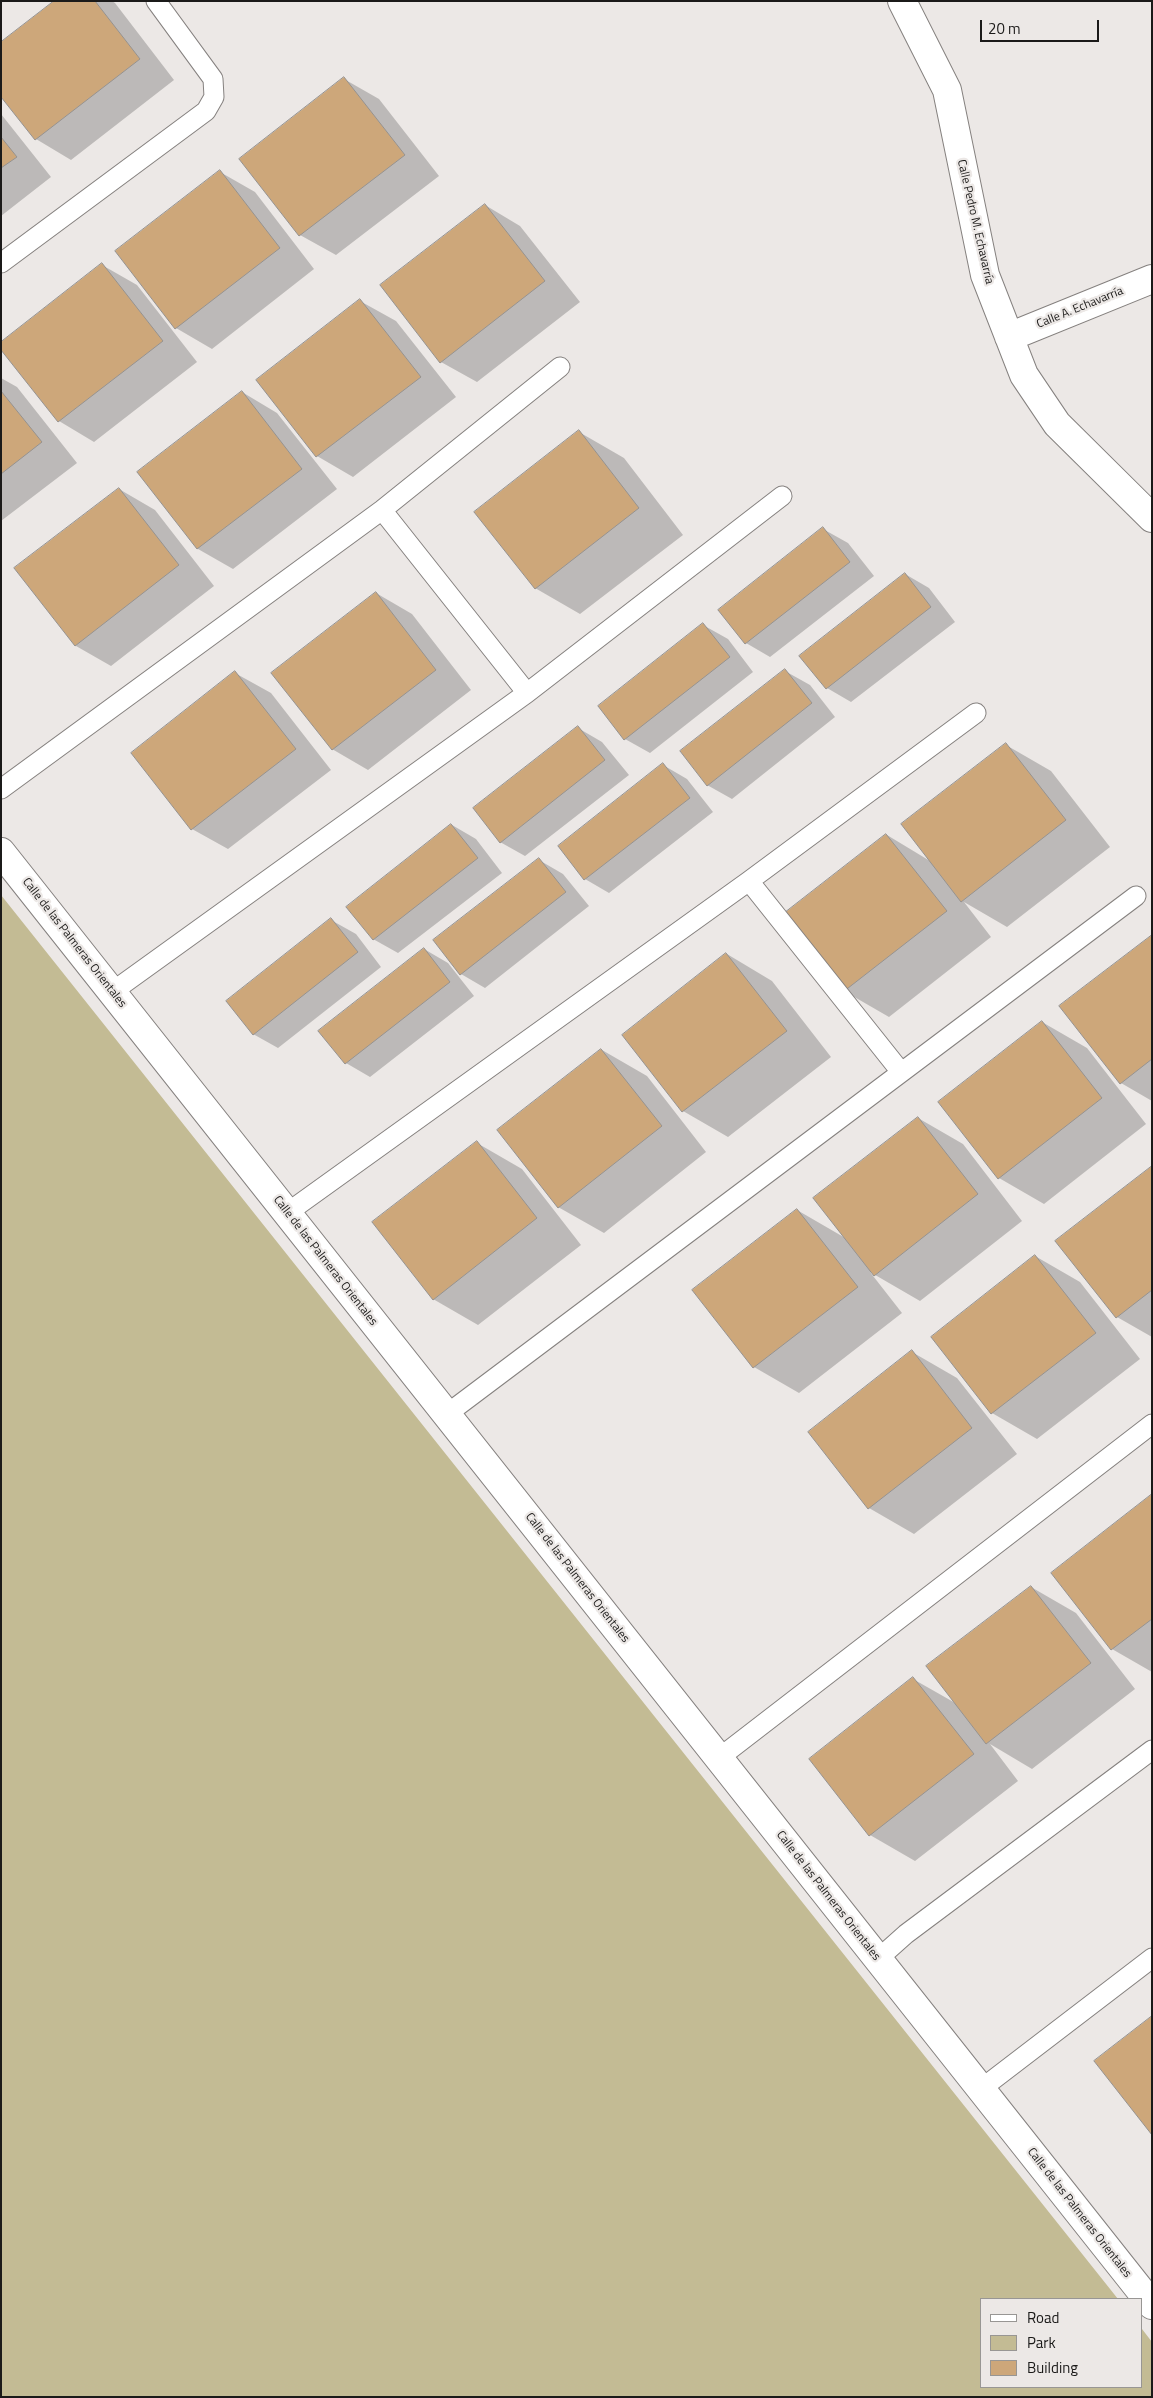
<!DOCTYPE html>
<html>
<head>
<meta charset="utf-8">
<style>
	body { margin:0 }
	#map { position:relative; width:1153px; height:2398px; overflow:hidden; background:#ece8e6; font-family:"Titillium Web",sans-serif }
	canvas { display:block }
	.frame { position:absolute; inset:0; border:2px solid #1b1a19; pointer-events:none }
	.legend { position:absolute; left:980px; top:2298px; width:162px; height:90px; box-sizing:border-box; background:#ece8e6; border:1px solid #989694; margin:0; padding:6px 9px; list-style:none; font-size:15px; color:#1b1a19 }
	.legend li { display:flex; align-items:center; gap:10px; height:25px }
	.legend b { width:25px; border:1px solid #989694 }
	.scale { position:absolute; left:980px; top:20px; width:119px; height:22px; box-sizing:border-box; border:2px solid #1b1a19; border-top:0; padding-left:6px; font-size:15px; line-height:18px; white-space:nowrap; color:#1b1a19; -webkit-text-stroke:4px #ece8e6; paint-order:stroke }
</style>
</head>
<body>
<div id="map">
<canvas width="1153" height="2398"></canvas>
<div class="frame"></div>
<ul class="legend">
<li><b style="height:6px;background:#fff"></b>Road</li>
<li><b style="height:14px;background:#c3bb94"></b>Park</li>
<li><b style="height:14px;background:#cda77a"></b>Building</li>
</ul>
<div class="scale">20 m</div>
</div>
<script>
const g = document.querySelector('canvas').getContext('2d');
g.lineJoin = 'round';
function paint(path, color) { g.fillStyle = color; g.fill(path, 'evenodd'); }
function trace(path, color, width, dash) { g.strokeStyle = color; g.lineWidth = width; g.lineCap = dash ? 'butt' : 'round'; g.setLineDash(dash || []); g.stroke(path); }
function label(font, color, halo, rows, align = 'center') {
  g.font = font + ' "Titillium Web",sans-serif'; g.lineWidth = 4.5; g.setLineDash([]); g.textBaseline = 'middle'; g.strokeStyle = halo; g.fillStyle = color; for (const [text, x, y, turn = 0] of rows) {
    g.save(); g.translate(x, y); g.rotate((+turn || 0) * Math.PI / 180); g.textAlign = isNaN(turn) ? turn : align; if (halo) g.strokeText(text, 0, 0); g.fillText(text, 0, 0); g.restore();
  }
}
paint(new Path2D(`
	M1,895L1118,2299H982V2387H1142V2329L1152,2342V2397H1Z`), '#c3bb94');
paint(new Path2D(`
	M56,1H112L115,3L174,80L71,160L36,139Z
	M344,79L379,99L439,176L336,255L300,235Z
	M1,114L51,177L1,216Z
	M220,172L255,192L314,269L212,349L176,328L117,252Z
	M485,205L520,226L580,302L477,382L441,362Z
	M102,265L137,285L197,362L94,442L59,421Z
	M360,301L396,321L456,397L353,477L317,456L257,381Z
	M1,378L17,387L77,463L1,521Z
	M242,392L277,413L337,489L233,569L198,549L139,472Z
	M579,432L624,458L683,535L580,614L535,588Z
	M119,489L155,510L214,586L111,666L76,646Z
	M823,529L848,543L874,576L770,657L746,643Z
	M905,574L929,588L955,622L851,702L827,688Z
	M376,593L412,614L471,690L368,770L332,749Z
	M703,625L728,639L753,672L650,753L625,739Z
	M785,671L810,685L835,717L732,799L707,785Z
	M235,673L271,693L331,770L228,849L192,829Z
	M578,728L602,742L629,775L525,856L500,842Z
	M1006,745L1051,771L1110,847L1007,927L964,902L991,937L889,1017L844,991L887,835L930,861Z
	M663,765L687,779L713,812L609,893L585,879Z
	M452,825L476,839L502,873L398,953L373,939Z
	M539,860L563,874L589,906L485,988L461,974Z
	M331,920L356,934L381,967L278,1048L253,1034Z
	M1152,936V1101L1121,1083Z
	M424,949L448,963L474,996L370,1077L346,1063Z
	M727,954L772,981L831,1057L728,1137L683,1111Z
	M1042,1022L1087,1048L1146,1124L1044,1204L999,1178Z
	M602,1050L647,1076L706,1152L604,1233L558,1207Z
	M918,1118L963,1144L1022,1221L920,1301L870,1272L902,1313L799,1393L754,1367L797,1210L847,1239Z
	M477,1143L522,1169L581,1245L478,1325L433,1299Z
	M1152,1167V1337L1117,1317Z
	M1035,1256L1080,1282L1140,1359L1037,1439L992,1413Z
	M912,1352L957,1378L1017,1454L914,1534L869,1508Z
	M1152,1496V1672L1112,1649Z
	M1031,1587L1076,1613L1135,1689L1032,1769L990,1744L1018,1781L915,1861L870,1835L913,1679L957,1704Z`), '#0003');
const building = new Path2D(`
	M54,1H95L140,59L35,140L1,97V42Z
	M344,77L405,155L299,236L239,159Z
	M1,137L17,157L1,168Z
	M220,170L280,248L175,329L115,251Z
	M485,204L545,281L440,363L380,285Z
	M102,263L163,341L58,422L1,350V342Z
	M360,299L421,377L316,457L256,380Z
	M1,391L42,442L1,474Z
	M242,391L302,469L197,549L137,472Z
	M579,430L639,508L535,589L474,512Z
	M119,488L179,565L75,646L14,568Z
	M823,527L850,562L745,644L718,610Z
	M905,573L931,607L826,689L799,656Z
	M376,592L436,670L332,750L271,673Z
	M703,623L730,657L624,740L598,706Z
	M785,669L812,703L707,786L680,751Z
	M235,671L296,749L191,830L131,753Z
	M578,726L605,760L500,843L473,808Z
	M1006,743L1066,820L961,902L901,824Z
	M663,763L690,798L584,880L558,846Z
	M451,824L478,858L373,940L346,907Z
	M886,834L947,911L843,992L782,915Z
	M539,858L566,892L460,975L433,940Z
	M331,918L358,952L253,1035L226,1001Z
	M1152,935V1059L1120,1084L1059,1006Z
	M424,948L450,982L345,1064L318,1031Z
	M726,953L787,1031L682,1112L622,1035Z
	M1042,1021L1102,1098L998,1179L938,1102Z
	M601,1049L662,1126L558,1208L497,1130Z
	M918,1117L978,1194L874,1276L813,1198Z
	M477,1141L537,1218L433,1300L372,1222Z
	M1152,1166V1290L1116,1318L1055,1241Z
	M797,1209L858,1287L753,1368L692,1290Z
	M1035,1255L1096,1333L991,1414L931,1337Z
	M912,1350L972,1428L868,1509L808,1432Z
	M1152,1494V1619L1111,1650L1051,1573Z
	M1031,1586L1091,1663L986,1744L926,1666Z
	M913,1677L974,1754L869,1836L809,1759Z
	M1152,2016V2135L1094,2061Z`);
paint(building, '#cda77a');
trace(building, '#959290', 1);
const service = new Path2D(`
	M1,263L206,111L214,97L213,79L156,1
	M382,510L527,693
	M1,789L382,510L560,367
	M749,881L901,1072
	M112,992L527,693L782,496
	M287,1213L749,881L976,713
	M447,1414L1136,896
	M719,1758L1152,1424
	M878,1959L906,1934L1152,1750
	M981,2089L1152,1958`);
const minor = new Path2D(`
	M902,1L947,90L985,275L1024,375L1057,424L1152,518
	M1009,337L1152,279
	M1,852L1152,2305`);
trace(service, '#85817f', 21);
trace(minor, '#85817f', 30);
trace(service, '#fff', 19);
trace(minor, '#fff', 28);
label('12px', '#1b1a19', '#ece8e6', [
	["Calle Pedro M. Echavarría",975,222,77],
	["Calle A. Echavarría",1080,308,-22],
	["Calle de las Palmeras Orientales",74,943,52],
	["Calle de las Palmeras Orientales",325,1261,52],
	["Calle de las Palmeras Orientales",577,1578,52],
	["Calle de las Palmeras Orientales",828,1896,52],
	["Calle de las Palmeras Orientales",1079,2213,52]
]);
</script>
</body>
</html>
